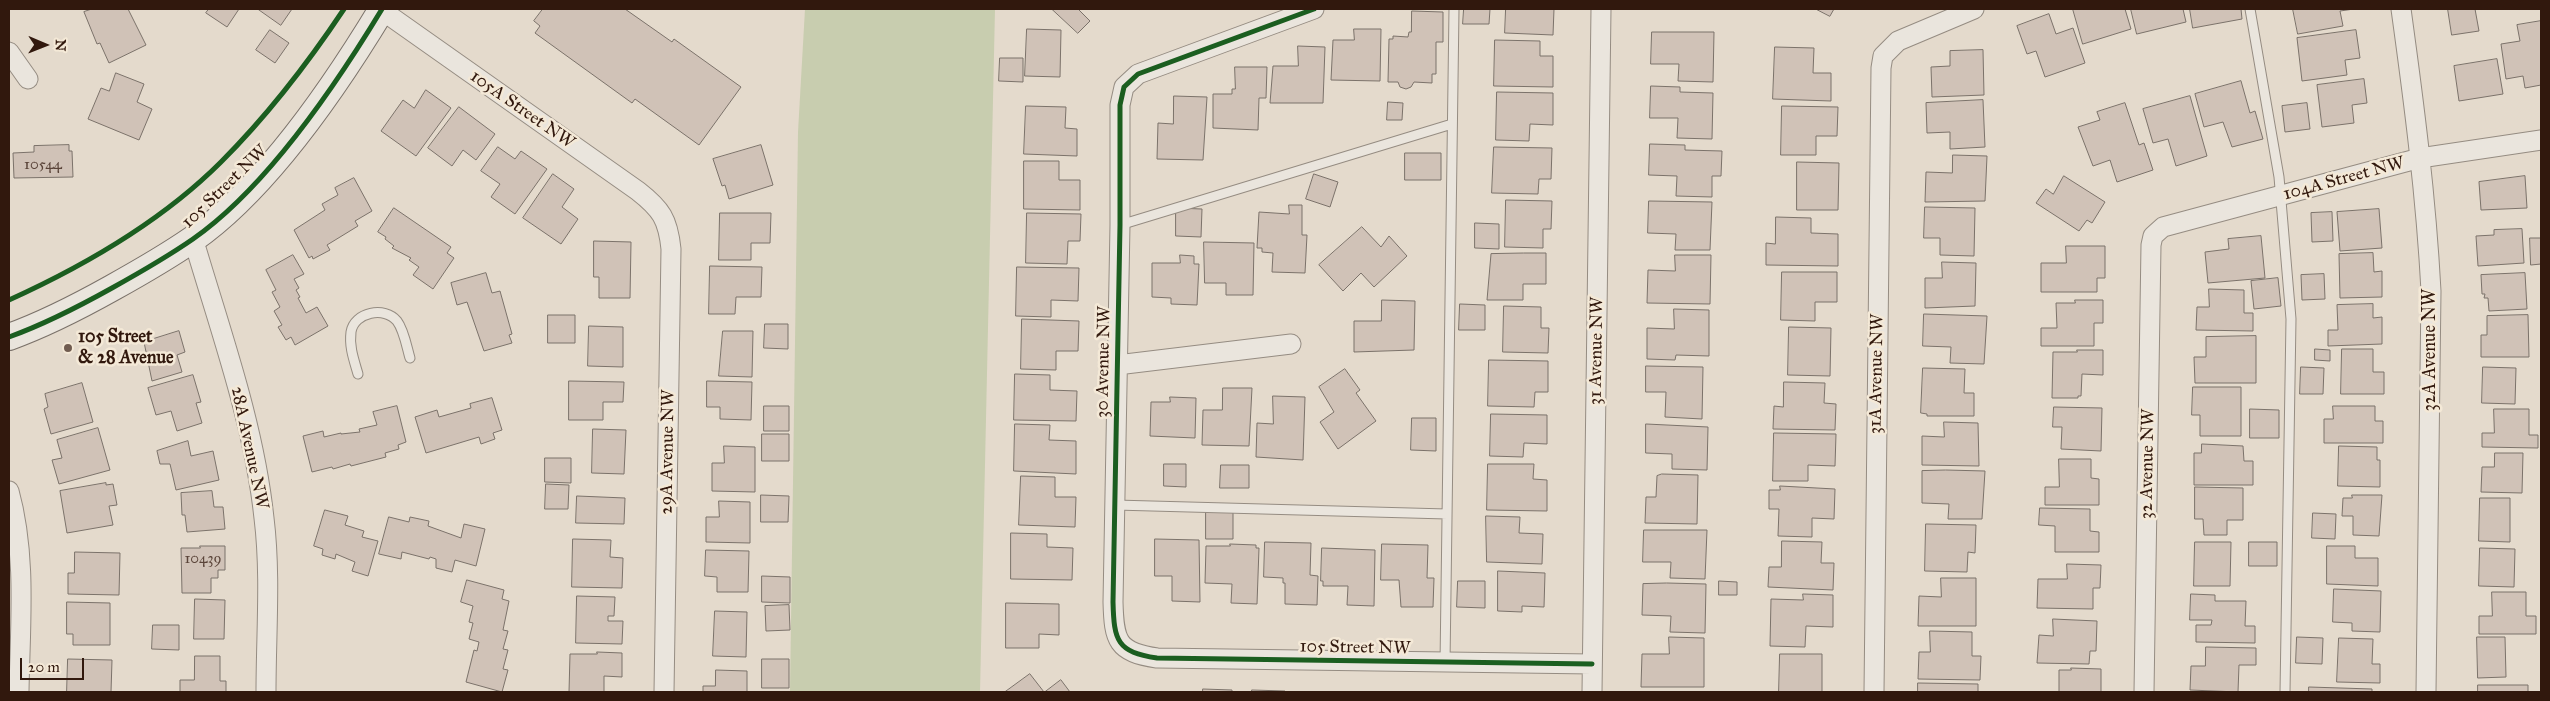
<!DOCTYPE html>
<html>
<head>
<meta charset="utf-8">
<style>
	body { margin:0 }
	#map { position:relative; width:2550px; height:701px; overflow:hidden; background:#e4dacc; font-family:"IM FELL Great Primer",serif }
	canvas { display:block }
	.frame { position:absolute; inset:0; border:10px solid #31180d; pointer-events:none }
	.north { position:absolute; left:20px; top:20px; width:50px; height:50px; -webkit-text-stroke:4px #f4e9d7; paint-order:stroke; rotate:91deg; font-size:14px; font-weight:700; line-height:20px; text-align:center; color:#31180d }
	.north::after { content:''; display:block; margin:auto; width:18px; height:22px; background:#31180d; clip-path:polygon(50% 0,100% 100%,50% 72%,0 100%) }
	.scale { position:absolute; left:20px; top:658px; width:64px; height:22px; box-sizing:border-box; border:2px solid #31180d; border-top:0; padding-left:6px; font-size:15px; line-height:18px; white-space:nowrap; color:#31180d; -webkit-text-stroke:4px #f4e9d7; paint-order:stroke }
</style>
</head>
<body>
<div id="map">
<canvas width="2550" height="701"></canvas>
<div class="frame"></div>
<div class="north">N</div>
<div class="scale">20 m</div>
</div>
<script>
const g = document.querySelector('canvas').getContext('2d');
g.lineJoin = 'round';
function paint(path, color) { g.fillStyle = color; g.fill(path, 'evenodd'); }
function trace(path, color, width, dash) { g.strokeStyle = color; g.lineWidth = width; g.lineCap = dash ? 'butt' : 'round'; g.setLineDash(dash || []); g.stroke(path); }
function label(font, color, halo, rows, align = 'center') {
  g.font = font + ' "IM FELL Great Primer",serif'; g.lineWidth = 5; g.setLineDash([]); g.textBaseline = 'middle'; g.strokeStyle = halo; g.fillStyle = color; for (const [text, x, y, turn = 0] of rows) {
    g.save(); g.translate(x, y); g.rotate((+turn || 0) * Math.PI / 180); g.textAlign = isNaN(turn) ? turn : align; if (halo) g.strokeText(text, 0, 0); g.fillText(text, 0, 0); g.restore();
  }
}
paint(new Path2D(`
	M805,9H995L980,692H790L798,132Z`), '#c8cdaf');
const building = new Path2D(`
	M92,9H128L146,45L109,63L100,43L97,44L84,12Z
	M209,9H239L227,27L206,13Z
	M258,9H292L281,25Z
	M543,9H625L672,42L674,39L741,87L699,145L635,99L632,103L535,33L540,26L534,21Z
	M1052,9H1078L1090,21L1078,33Z
	M1464,9H1490L1489,24H1463Z
	M1506,9H1554L1553,35L1505,33Z
	M1816,9H1834L1830,16Z
	M2073,9H2125L2131,29L2083,44Z
	M2131,9H2183L2186,22L2137,34Z
	M2190,9H2241L2242,19L2193,28Z
	M2293,9H2354L2340,11L2343,26L2298,34Z
	M2448,9H2475L2479,31L2452,35Z
	M1412,11L1443,12V42H1436V74H1432V83L1414,82L1411,87L1406,89L1400,87L1398,82H1388L1389,39H1393V36L1408,37L1409,32H1411Z
	M2049,14L2056,34L2073,28L2085,63L2045,77L2036,51L2027,54L2017,26Z
	M2541,21V85L2525,88L2523,76L2506,79L2501,44L2520,41L2517,25Z
	M1027,29L1061,30L1060,77L1025,76Z
	M1354,29H1381L1380,81L1331,80L1333,40H1354Z
	M270,30L289,43L275,63L256,50Z
	M2356,30L2360,58L2345,60L2347,75L2302,81L2297,38Z
	M1652,32H1714L1713,82L1678,81L1679,64H1651Z
	M1495,40L1540,41V56H1553V87L1494,86Z
	M1298,46L1325,47L1323,103H1270L1273,66H1298Z
	M1775,47L1814,48L1813,73H1831V101L1773,99Z
	M1983,50L1984,95L1932,97L1931,67L1950,66V51Z
	M1000,58H1023V82L999,81Z
	M2497,59L2503,94L2459,101L2454,66Z
	M1235,67H1267L1266,98H1259L1258,130L1213,128V94H1232V89H1235Z
	M116,73L144,84L137,102L152,109L139,140L88,119L101,88L109,91Z
	M2364,79L2367,103L2352,105L2354,123L2322,127L2317,85Z
	M2241,81L2250,113L2255,111L2263,139L2232,147L2223,122L2204,127L2195,94Z
	M1651,86L1680,87V92L1713,93L1712,139L1677,138L1678,118H1650Z
	M426,90L451,108L416,156L381,131L403,100L414,108Z
	M1497,92L1553,93V125L1530,124L1529,141L1496,140Z
	M1174,96L1207,97L1203,160L1157,159L1158,123L1173,124Z
	M2190,96L2207,156L2176,166L2168,139L2153,143L2143,109Z
	M1983,100L1985,147L1950,149V132L1927,133L1926,103Z
	M1388,102L1403,103L1402,120H1387Z
	M2125,103L2139,145L2144,143L2153,170L2117,182L2110,160L2093,166L2078,127L2100,120L2097,112Z
	M2307,103L2310,129L2285,132L2282,106Z
	M1026,106L1066,107L1065,128L1077,129V156L1024,154Z
	M1782,106L1838,107L1837,136H1816V155H1781Z
	M459,107L495,134L476,160L463,150L452,166L428,148Z
	M1650,144L1685,145V150L1722,151L1721,176H1712V197L1676,196L1677,176L1649,175Z
	M69,145V151H72L73,177L14,178L13,153L34,152V146Z
	M761,145L773,185L729,199L725,185L722,186L713,159Z
	M498,147L515,159L521,151L547,169L515,214L491,197L500,184L481,171Z
	M1494,147L1552,148L1551,179H1539L1538,194L1492,193Z
	M1405,153H1441V180H1405Z
	M1953,155L1987,156L1985,201L1925,202L1926,172L1952,173Z
	M1024,161H1059V180H1080V210L1024,209Z
	M1797,162L1839,163L1838,210H1797Z
	M553,174L574,189L562,207L578,219L561,244L523,218Z
	M1314,174L1338,182L1330,207L1306,199Z
	M2064,176L2105,202L2092,223L2087,220L2079,231L2036,203L2046,189L2053,194Z
	M2525,176L2527,208L2481,210L2479,182Z
	M354,178L372,211L355,221L358,226L327,245L330,250L313,259L312,256L309,258L294,230L325,210L322,204L338,195L335,188Z
	M1506,200L1552,201L1551,229H1543V248L1505,247Z
	M1649,201L1712,202L1710,250H1675L1676,234L1648,233Z
	M1289,205H1302V235H1307L1305,273L1272,272L1273,253L1262,252V248H1257L1259,212L1289,214Z
	M1925,207L1975,208L1974,256L1940,255V238H1924Z
	M394,208L451,247L447,253L454,258L433,289L413,275L419,267L409,260L411,258L392,248L394,246L385,239L386,237L378,232Z
	M1176,208L1202,209L1201,237L1176,236Z
	M2379,209L2382,248L2340,251L2337,212Z
	M2332,212L2333,241L2312,242L2311,213Z
	M720,213H771L770,243H751V260H719Z
	M1027,213L1081,214L1080,241H1068L1067,264L1026,263Z
	M1776,217L1811,218V233L1838,234V266L1766,265V243L1775,244Z
	M1475,223L1499,224V249L1475,248Z
	M1362,227L1381,247L1389,236L1407,256L1374,287L1361,273L1343,291L1319,265Z
	M2522,229L2524,263L2478,266L2476,236L2494,235V230Z
	M2261,236L2265,278L2208,283L2205,252L2229,249L2228,239Z
	M2530,238H2541V264L2531,265Z
	M594,241L631,242L630,298H599V277H594Z
	M1204,242L1254,243L1253,295H1226V283H1205Z
	M2066,246H2105V278H2097V292H2041V263H2066Z
	M1524,253H1546V284H1523V300H1487L1491,254Z
	M2373,253L2374,272L2382,271V297L2340,298L2339,254Z
	M293,255L304,274L294,279L299,288L296,290L300,297L298,298L306,313L317,307L328,326L295,345L291,337L286,340L278,327L282,325L274,311L280,307L272,292L276,290L266,270Z
	M1180,255L1194,256V264H1199L1197,305L1171,304V298L1152,297V263H1180Z
	M1675,255H1711L1710,304L1647,303L1648,270L1675,271Z
	M1942,262L1976,263L1975,306L1925,308V278H1942Z
	M710,266L762,267L761,297H736L735,314H709Z
	M1017,267L1079,268L1078,301L1051,300V317L1016,316Z
	M1782,272H1837V302H1815V321L1781,320Z
	M486,273L492,293L500,291L512,334L509,335L512,343L484,351L467,302L457,305L451,283Z
	M2525,273L2527,309L2489,311L2488,298H2484L2485,294H2482L2481,275Z
	M2324,274L2325,299L2302,300L2301,275Z
	M2278,278L2281,306L2254,309L2251,281Z
	M2209,289L2244,290V313H2253V331L2196,330L2197,307H2209Z
	M1382,300L1415,301L1414,350L1354,352V321H1381Z
	M2075,300H2103V323H2094V346H2041V328H2057L2056,303H2075Z
	M1460,304L1485,305V330H1459Z
	M2373,304V318L2382,317V344L2328,346V330H2338L2337,305Z
	M1504,306L1541,307V328H1549L1548,353L1503,352Z
	M1674,309L1709,310V356L1676,355L1675,360L1647,359V328L1674,329Z
	M1924,314L1987,316L1984,364L1950,363L1951,347L1923,346Z
	M548,315H575V343H548Z
	M2528,315L2529,357H2481V335H2487V316Z
	M1022,319L1079,321L1078,351H1056V370L1021,369Z
	M765,324H788V349L764,348Z
	M589,326L623,327V367L588,366Z
	M1789,327L1831,328L1830,376L1788,375Z
	M179,331L185,352L177,355L182,372L152,381L144,342Z
	M723,331H753L752,377L719,376Z
	M2256,336V383H2195L2194,357H2206V337Z
	M2315,349L2330,350V361L2315,360Z
	M2342,349H2373V372H2384V394H2341Z
	M2077,350H2103V375L2082,374L2081,396H2078V398H2052L2053,352H2077Z
	M1489,360L1548,361V392H1535L1534,407L1488,406Z
	M1646,366L1703,367L1702,419L1665,417L1666,392H1646Z
	M2301,367L2324,368L2323,394H2300Z
	M2483,367L2516,368L2515,404L2482,403Z
	M1923,368L1965,369L1964,393H1974V416H1927V414L1921,413Z
	M1345,369L1360,390L1356,393L1376,421L1338,449L1320,422L1334,412L1319,387Z
	M1015,374L1050,375V390L1077,391L1076,421L1014,420Z
	M193,375L201,402L196,403L202,423L177,431L171,411L156,415L148,388Z
	M569,381L624,382L623,402H603V420H569Z
	M707,381L752,382L751,420L720,419V407H707Z
	M1784,382L1825,383L1824,403L1836,404L1835,430L1773,429L1774,406L1783,407Z
	M82,383L93,422L51,434L44,409L48,407L45,394Z
	M2193,387H2241V436H2200V415H2192Z
	M1223,388H1252L1249,446L1202,445L1203,410H1222Z
	M1273,396L1305,397L1303,460L1256,457L1257,423L1273,424Z
	M1170,397L1196,398L1195,438L1150,436L1151,402H1170Z
	M492,398L502,430L493,433L495,439L481,444L479,437L426,453L415,417L437,410L439,417L471,408L470,404Z
	M397,406L406,442L398,445L399,449L385,453L386,457L351,466L350,464L333,469L332,467L312,472L303,436L323,431L324,437L341,433V434L360,432L359,429L377,425L373,412Z
	M764,406H789V431H764Z
	M2333,406H2375V421H2383V443H2324V419H2333Z
	M2054,407L2102,408L2101,451L2061,449L2062,427H2053Z
	M2250,409L2279,410V438H2250Z
	M2494,409H2529V435H2538V448L2482,447V433H2494Z
	M1491,414L1547,415V444L1524,443L1523,457L1490,456Z
	M1412,418H1436V451L1411,450Z
	M1944,422L1978,423L1979,466L1922,465V436L1944,437Z
	M1015,424L1050,425L1049,440L1076,441V474L1014,471Z
	M1646,424L1708,427L1707,470L1672,469V454L1646,453Z
	M98,428L110,470L59,484L52,460L62,458L57,440Z
	M593,429L626,430L624,474L592,473Z
	M1774,433L1836,434L1835,466L1808,465V481H1773Z
	M762,434H789V461H762Z
	M188,441L191,456L213,451L219,480L176,490L170,464H160L157,451Z
	M2202,444L2243,446L2244,461H2253V485H2194V453H2201Z
	M724,446L755,447V492L712,491V463H724Z
	M2339,446L2377,447V460H2380V487L2338,486Z
	M2495,453H2523L2522,493L2481,492L2482,467H2494Z
	M545,458H571V483L545,482Z
	M2059,459H2091V478L2099,479V505H2045V487H2059Z
	M1164,464H1186V487L1164,486Z
	M1488,464H1534L1533,479L1547,480V511L1487,510Z
	M1221,465H1249V488H1220Z
	M1946,470L1985,471L1982,519H1948L1949,504L1922,503V471Z
	M1662,474L1698,475L1697,524L1645,523L1646,497H1656L1657,476Z
	M1021,476L1055,477V497H1076L1075,527L1019,525Z
	M106,483V485L113,484L117,505L109,506L113,525L67,533L60,491Z
	M546,484L569,485L568,509H545Z
	M1780,486L1835,489L1834,519L1812,518V537L1778,536L1779,509H1769V490H1780Z
	M2195,487L2243,488V520H2227V535H2204L2203,519H2195Z
	M212,491L214,507H223L225,529L187,532L185,515H182L181,493Z
	M761,495L789,496L788,522H761Z
	M2352,495H2382L2379,536L2353,535V516H2342L2343,498H2352Z
	M577,496L625,498L624,524L576,523Z
	M2480,498H2510V542L2479,541Z
	M719,501L750,502V543L706,542V517H719Z
	M2040,508L2090,509V531L2099,532V552H2055V526L2039,525Z
	M325,510L348,516L345,525L364,531L362,537L378,541L368,576L352,571L355,562L336,554L335,559L322,555L323,549L314,546Z
	M1206,510L1233,511V539H1206Z
	M2313,513L2336,514L2335,539L2312,538Z
	M1486,516L1520,517L1519,533L1543,534L1542,564L1487,562Z
	M389,517L409,522L410,517L429,521L428,526L461,538L464,524L485,529L476,566L455,560L452,572L436,568V559L430,557L429,559L402,552L401,559L379,554Z
	M1926,524L1976,525L1975,553L1968,552L1967,572L1925,571Z
	M1644,530H1707L1705,579L1670,578L1671,562H1643Z
	M1011,533L1047,534V547L1073,548L1072,580L1011,579Z
	M573,539L611,540L610,557L623,558L622,588L572,587Z
	M1155,539L1199,540L1200,602L1172,601V576H1155Z
	M1782,541L1822,542L1821,563H1834L1833,590L1768,587L1769,567H1781Z
	M1265,542L1311,543L1310,575L1318,576L1317,605L1285,604V583H1283V578L1264,577Z
	M2195,542H2231L2230,586H2194Z
	M2249,542H2277V566H2249Z
	M1230,544L1256,545V548H1259L1257,604L1231,603L1232,584L1205,583L1206,546H1230Z
	M1382,544L1428,545L1427,578H1434L1433,607H1401L1399,580H1381Z
	M200,546H225V570H218V578H211V593H182L181,548H200Z
	M2327,546H2355V558H2378V586L2327,584Z
	M1322,548L1375,550L1374,606L1347,605L1348,586H1323V581H1321Z
	M2480,548L2515,549L2514,587L2479,586Z
	M706,550L749,551L748,592H717V577L705,576Z
	M75,552L120,553L119,595L68,594V573H74Z
	M2067,564L2101,565L2100,588H2093V609L2037,608L2038,579H2067Z
	M1498,571L1545,573L1544,607L1522,606V612L1498,611Z
	M762,576L790,577V603L762,602Z
	M1941,578H1976V626H1918L1919,596L1941,597Z
	M467,580L504,590L502,599L509,601L503,630L508,631L503,649L508,650L503,669L508,670L502,692L466,682L474,650L477,651L479,642L469,639L473,623L469,622L473,606L461,602Z
	M1458,581H1485V608L1457,607Z
	M1719,581L1737,582V595H1719Z
	M1667,583L1706,584L1705,633L1670,632L1671,616L1642,615L1643,584Z
	M2334,589L2381,591L2380,632L2352,631V623L2333,622Z
	M2492,592H2526V616H2536V634H2479V616H2492Z
	M1803,594L1833,595V627L1806,626L1805,647L1770,646L1771,599L1803,600Z
	M2191,594L2215,595V601H2246L2245,626H2255V643L2196,642V625H2211L2212,620H2190Z
	M577,596L615,597L614,616H608V621H623L622,644L576,643Z
	M195,599L225,600L224,639H194Z
	M67,602L110,603V645H73V634H67Z
	M1006,603L1059,604V635L1039,634V648H1006Z
	M789,605L790,630L766,631L765,606Z
	M715,611L747,612L746,657L713,656Z
	M2053,619L2097,621L2096,651H2090L2089,664L2037,663L2039,635L2053,636Z
	M153,625H179V650L152,649Z
	M1930,631L1972,632V656H1981L1980,680L1918,679L1919,652H1930Z
	M1669,637L1704,638V687H1641L1642,654H1669Z
	M2297,637L2323,638L2322,664L2296,663Z
	M2477,637H2505L2506,677L2478,678Z
	M2339,638L2373,639L2372,664H2380V683L2337,682Z
	M2206,647L2256,648V665H2239L2238,692L2190,690L2191,666H2205Z
	M597,652L622,653V677L604,676V692H569L570,654H597Z
	M1780,654H1822V692H1779Z
	M195,656H220V681H226V692H180V680H194Z
	M68,659L112,660L111,692H67Z
	M762,659H789V688H762Z
	M2071,668L2101,669V692H2059V670H2071Z
	M716,670L747,671V692H703V686H715Z
	M1030,674L1044,692H1005Z
	M1061,680L1070,692H1045Z
	M1918,683L1978,684V692H1918Z
	M2478,685H2528V692H2478Z
	M2309,687L2372,689V692H2309Z
	M1203,689L1232,690V692H1203Z
	M1252,690L1285,691V692H1252Z`);
paint(building, '#d0c2b7');
trace(building, '#7b726a', 1);
const lane = new Path2D(`
	M2250,9L2279,177L2291,319L2285,692
	M1120,225L1452,124
	M358,374C354,360 349,347 351,332C354,312 385,306 397,321C404,330 407,348 410,358
	M1115,505L1447,514
	M1445,663L1454,9`);
const street = new Path2D(`
	M380,9L638,191C661,209 668,219 671,249L664,692
	M1314,9L1138,74L1124,87L1120,105V225L1113,602C1114,641 1117,652 1157,658L1592,664
	M2401,9C2414,103 2426,196 2431,291L2426,692
	M9,52L28,79
	M193,238C220,330 254,423 264,518C271,575 266,634 266,692
	M1117,365L1291,344
	M9,491C27,556 20,626 19,692
	M1592,692L1601,9
	M1874,692L1881,68L1883,56L1898,41L1974,9
	M2144,692L2151,245L2153,236L2163,227L2420,158L2541,140`);
const secondary = new Path2D(`
	M9,337C45,324 78,307 112,288C139,273 167,257 193,239C266,188 336,85 382,9`);
trace(lane, '#958c82', 11);
trace(street, '#958c82', 21);
trace(secondary, '#7b726a', 28);
trace(lane, '#eae5dd', 9);
trace(street, '#eae5dd', 19);
trace(secondary, '#eae5dd', 26);
trace(new Path2D(`
	M1314,9L1138,74L1124,87L1120,105V225L1113,602C1114,641 1117,652 1157,658L1592,664
	M9,300C84,266 162,221 221,162C267,116 308,63 344,9
	M9,337C45,324 78,307 112,288C139,273 167,257 193,239C266,188 336,85 382,9`), '#1b5e20', 5);
for (const [x, y, r, color] of [
	[68,348,5,"#705c50"]
]) { const dot = new Path2D(); dot.arc(x, y, r, 0, 2 * Math.PI); g.fillStyle = color; g.fill(dot); trace(dot, '#f4e9d7', 2); }
label('15px', '#5a4439', null, [
	["10544",43,165],
	["10439",203,559]
]);
label('18px', '#31180d', '#f4e9d7', [
	["105A Street NW",522,110,35],
	["104A Street NW",2344,179,-15],
	["105 Street NW",225,187,-44],
	["32A Avenue NW",2431,350,-90],
	["31 Avenue NW",1597,351,-89],
	["30 Avenue NW",1104,362,-89],
	["31A Avenue NW",1877,374,-89],
	["28A Avenue NW",249,448,78],
	["29A Avenue NW",668,452,-89],
	["32 Avenue NW",2148,464,-89],
	["105 Street NW",1355,648,1]
]);
label('bold 18px', '#31180d', '#f4e9d7', [
	["105 Street",78,338],
	["& 28 Avenue",78,359]
], 'left');
</script>
</body>
</html>
